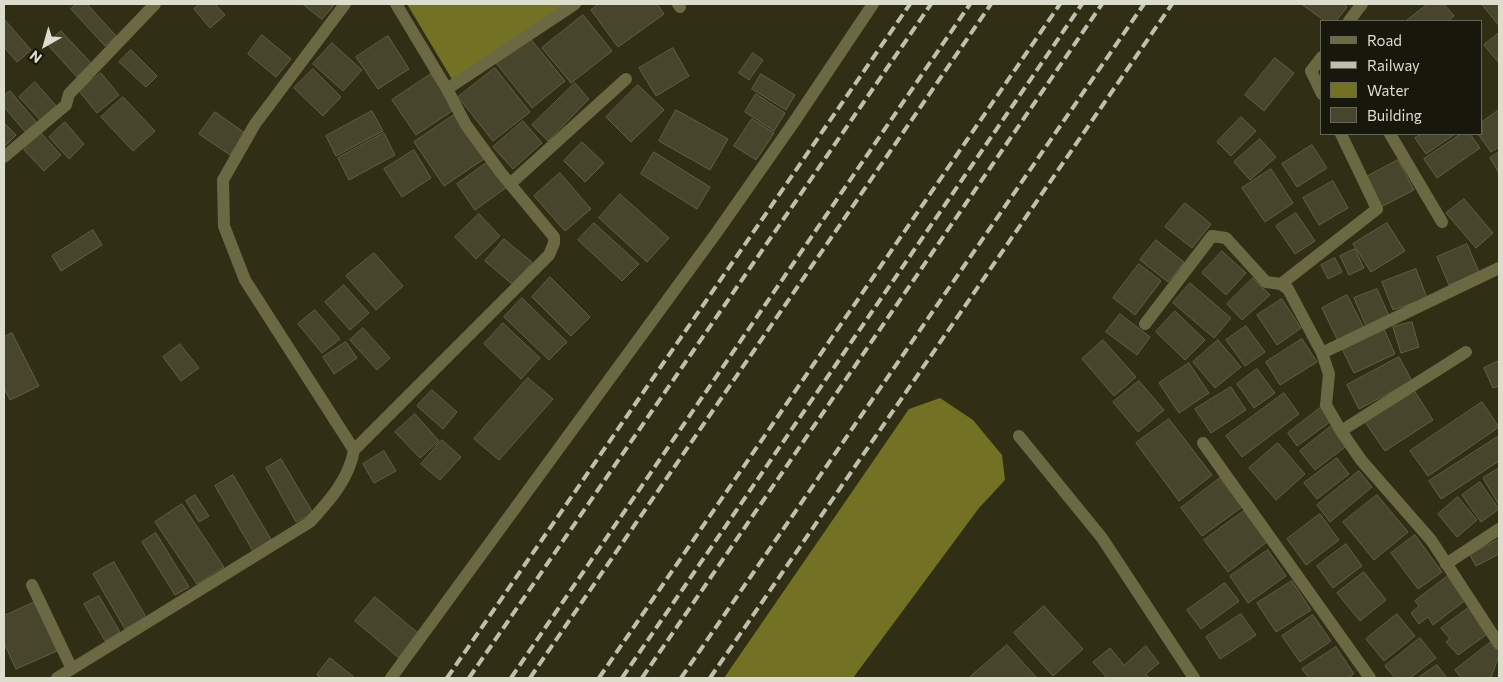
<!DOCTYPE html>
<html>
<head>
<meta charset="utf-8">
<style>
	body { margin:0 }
	#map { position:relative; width:1503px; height:682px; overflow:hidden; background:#302f15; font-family:Commissioner,sans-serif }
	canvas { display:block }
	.frame { position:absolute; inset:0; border:5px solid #ddddce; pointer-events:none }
	.legend { position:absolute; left:1320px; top:20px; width:162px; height:115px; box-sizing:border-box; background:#17170b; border:1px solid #666659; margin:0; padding:6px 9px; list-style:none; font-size:15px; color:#ddddce }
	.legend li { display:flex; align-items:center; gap:10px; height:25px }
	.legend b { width:25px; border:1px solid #666659 }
	.north { position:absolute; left:20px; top:20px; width:50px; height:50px; -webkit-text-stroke:4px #17170b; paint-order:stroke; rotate:218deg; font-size:14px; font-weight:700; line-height:20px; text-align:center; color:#ddddce }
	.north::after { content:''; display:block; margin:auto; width:18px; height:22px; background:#ddddce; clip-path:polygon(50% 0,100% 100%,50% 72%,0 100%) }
</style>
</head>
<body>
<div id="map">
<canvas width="1503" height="682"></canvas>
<div class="frame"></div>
<ul class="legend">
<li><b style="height:6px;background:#6a6943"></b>Road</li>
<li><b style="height:6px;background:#bfbfae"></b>Railway</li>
<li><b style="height:14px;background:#737123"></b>Water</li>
<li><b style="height:14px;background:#47462c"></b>Building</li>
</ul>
<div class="north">N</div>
</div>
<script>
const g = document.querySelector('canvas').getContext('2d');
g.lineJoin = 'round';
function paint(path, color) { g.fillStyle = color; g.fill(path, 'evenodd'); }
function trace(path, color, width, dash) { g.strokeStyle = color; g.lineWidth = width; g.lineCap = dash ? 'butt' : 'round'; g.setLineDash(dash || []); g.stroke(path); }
paint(new Path2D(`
	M407,4H578L453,81Z
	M940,398L973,420L1002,455L1005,480L979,508L853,678H724L909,409Z`), '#737123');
const building = new Path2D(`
	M77,4H87L116,36L105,46L71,9Z
	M200,4H215L225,15L210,28L194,9Z
	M303,4H335L322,19Z
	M599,4H657L664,14L618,47L591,10Z
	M1302,4H1343L1347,7L1336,21H1325Z
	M1428,4H1444L1454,16L1448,21H1406Z
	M1482,4H1499V23L1498,24Z
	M583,15L612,51L571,83L542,48Z
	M4,19L31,50L17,62L4,47Z
	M61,31L92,64L77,77L47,44Z
	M1499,33V63L1484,45Z
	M262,35L291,59L276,77L248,54Z
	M388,36L409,69L378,89L356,57Z
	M529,37L565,81L532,108L496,63Z
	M332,43L362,70L343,91L313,64Z
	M673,48L689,76L656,96L639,68Z
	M131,50L157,76L146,87L119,62Z
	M753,53L763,60L749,80L739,73Z
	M1275,58L1294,73L1264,111L1245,95Z
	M495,68L530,112L493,141L458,97Z
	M313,69L341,97L323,116L294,88Z
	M101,73L119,95L97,113L79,91Z
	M431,74L455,109L416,135L392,100Z
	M761,74L795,95L786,110L752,89Z
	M35,82L58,108L42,122L19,97Z
	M575,83L589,99L548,141L532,125Z
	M638,85L664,110L631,142L606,117Z
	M10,91L38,124L26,133L4,107V96Z
	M756,94L785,113L774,131L745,112Z
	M123,97L155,131L133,151L101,117Z
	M676,110L728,139L710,170L659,141Z
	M1499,110V147L1491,152L1478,134H1482V122Z
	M372,111L383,131L336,156L326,136Z
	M215,112L245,133L230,155L199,134Z
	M454,115L484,159L444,186L414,142Z
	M1241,117L1256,131L1231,156L1217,142Z
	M752,119L774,133L756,160L734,146Z
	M523,121L542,143L513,169L493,147Z
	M65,122L84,144L69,159L49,137Z
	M4,123L16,135L4,147Z
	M41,133L61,155L44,171L24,150Z
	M384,133L395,155L349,180L338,158Z
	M1422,134H1455L1426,154L1415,138Z
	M1461,134H1470L1480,148L1437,178L1424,159Z
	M1260,139L1276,157L1250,180L1234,162Z
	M582,142L604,163L585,182L564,161Z
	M1312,145L1327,168L1297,187L1282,164Z
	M414,150L431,178L402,197L384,169Z
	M654,152L710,187L697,209L641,174Z
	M1499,152V173L1490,158Z
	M1398,160L1414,190L1381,207L1366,177Z
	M488,162L507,187L475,210L457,184Z
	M1271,169L1293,203L1265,222L1242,188Z
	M560,173L591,209L565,231L534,196Z
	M1333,181L1348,208L1319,225L1303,198Z
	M620,194L669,238L647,262L599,218Z
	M1464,199L1493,233L1476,248L1446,213Z
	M1185,203L1211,224L1192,248L1165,227Z
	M1296,213L1315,241L1295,254L1276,226Z
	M479,214L500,236L476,259L455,237Z
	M594,223L639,264L622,281L578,240Z
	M1387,223L1405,251L1371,272L1353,244Z
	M93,230L102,245L61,271L52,256Z
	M504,239L532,262L513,285L485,261Z
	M1156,240L1184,262L1168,282L1140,260Z
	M1467,244L1479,272L1449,285L1437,257Z
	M1355,249L1364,268L1349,275L1340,256Z
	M1222,251L1246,273L1226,295L1202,273Z
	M374,253L403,286L376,310L346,276Z
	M1335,258L1342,272L1328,279L1321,265Z
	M1139,264L1161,281L1135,315L1113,298Z
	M1416,269L1427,298L1393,310L1382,282Z
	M550,277L590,317L571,336L532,297Z
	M1253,278L1270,295L1242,320L1227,304Z
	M1190,283L1231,318L1214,338L1173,303Z
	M344,285L369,313L350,330L325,302Z
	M1377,289L1389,316L1366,326L1354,298Z
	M1347,295L1364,328L1338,341L1322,308Z
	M522,298L567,342L549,360L504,317Z
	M1282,299L1301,328L1277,345L1257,315Z
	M315,310L340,339L322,353L298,324Z
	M1175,311L1205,340L1185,360L1156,332Z
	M1120,314L1150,337L1137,355L1106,332Z
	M1412,322L1419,347L1401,353L1393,327Z
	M503,323L540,358L521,379L484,344Z
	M1246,326L1265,352L1245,366L1226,340Z
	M363,328L390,358L377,370L350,340Z
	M1384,329L1395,354L1354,373L1342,349Z
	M12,333L39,386L10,400L4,388V337Z
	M1302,339L1317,362L1280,385L1266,362Z
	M1103,340L1136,377L1114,396L1082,359Z
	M1218,340L1241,367L1215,388L1193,362Z
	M346,342L357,358L334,374L323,357Z
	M180,344L199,368L181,381L163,357Z
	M1399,357L1412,381L1359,409L1347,385Z
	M1499,361V386L1493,388L1484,368Z
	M1189,363L1209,393L1179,413L1159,383Z
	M1257,369L1275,393L1254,408L1237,384Z
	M528,378L553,399L499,460L474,439Z
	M1139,381L1164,410L1138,432L1113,402Z
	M1231,387L1246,410L1211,433L1195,409Z
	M1412,387L1433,420L1385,451L1363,419Z
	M432,390L457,412L443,429L417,406Z
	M1284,393L1299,414L1242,457L1226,436Z
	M1482,402L1499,427L1428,476L1410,451Z
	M1324,405L1334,419L1297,446L1288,433Z
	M415,414L439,441L420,458L395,432Z
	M1169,419L1212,475L1179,501L1136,443Z
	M1334,424L1349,444L1315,470L1300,451Z
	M1499,436V461L1441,499L1429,481Z
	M442,440L461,457L440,480L421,464Z
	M1278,443L1305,474L1276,500L1249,468Z
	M384,451L396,471L374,483L363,464Z
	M1337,458L1349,474L1317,499L1304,483Z
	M281,459L313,513L296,522L266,468Z
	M1499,468V505L1483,478Z
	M1359,471L1372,487L1330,522L1317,505Z
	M233,475L272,541L253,551L215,486Z
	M1220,478L1242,507L1202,536L1181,508Z
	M1480,482L1499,509L1481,522L1462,495Z
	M195,495L209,516L199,522L186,501Z
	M1377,495L1408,532L1374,560L1343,522Z
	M1458,497L1477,520L1457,537L1438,514Z
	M182,504L224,567L197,584L155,522Z
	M1244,511L1267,542L1228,572L1204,540Z
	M1320,514L1339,540L1306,565L1287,539Z
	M156,533L189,587L175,595L142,542Z
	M1415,535L1442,572L1418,589L1391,553Z
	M1499,539V554L1476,566L1470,555Z
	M1346,544L1362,566L1333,588L1317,566Z
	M1268,550L1286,576L1248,603L1230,576Z
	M114,562L146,617L125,629L93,574Z
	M1364,572L1386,600L1360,621L1337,593Z
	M1448,576L1467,599L1433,625L1428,617L1419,624L1411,613L1419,606L1415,601Z
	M1292,581L1311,610L1276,632L1257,603Z
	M1225,583L1239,601L1201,629L1187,610Z
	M99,596L120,632L105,641L84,604Z
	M375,597L419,634L399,658L355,621Z
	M35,602L57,651L16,669L4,643V616Z
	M1044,606L1083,649L1053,676L1014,633Z
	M1471,606L1490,632L1458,655L1446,642L1450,639L1441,628Z
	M1241,614L1256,635L1220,659L1206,637Z
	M1397,614L1415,636L1384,661L1366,639Z
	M1313,615L1331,641L1300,662L1282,636Z
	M1420,638L1436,658L1410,678H1395L1385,666Z
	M1495,639L1499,645V655L1491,678H1461L1455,670Z
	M1007,645L1036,677L1035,678H969Z
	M1146,646L1159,663L1146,674L1149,678H1107L1093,662L1110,648L1124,665Z
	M1336,647L1354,674L1348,678H1309L1302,669Z
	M330,658L355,678H322L317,675Z
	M1437,665L1447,678H1418Z`);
paint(building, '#47462c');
trace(building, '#606044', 1);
trace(new Path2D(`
	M678,4L680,7
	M1349,21L1362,4
	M1322,57L1311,71L1322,94
	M447,89L575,4
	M1390,134L1442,222
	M4,157L66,105L69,94L155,4
	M510,184L626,79
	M1281,284L1377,209L1341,134
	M1145,324L1212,236L1226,238L1266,282L1281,284L1288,289L1322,353L1329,374L1326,405L1341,431L1361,460L1431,540L1499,644
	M1322,353L1499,268
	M1341,431L1466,352
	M1019,436L1102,538L1194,678
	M1203,443L1370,678
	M354,450L549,255L554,243V237L501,173L466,125L447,89L396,4
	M1446,564L1499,529
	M32,585L72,669
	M57,678L310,522C330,500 349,479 354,450L245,280L224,226L223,180L255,124L345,4
	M391,678L717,232L794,122L873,4`), '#6a6943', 12);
trace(new Path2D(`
	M447,678L910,4
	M469,678L931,4
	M511,678L970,4
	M530,678L991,4
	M599,678L1060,4
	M622,678L1082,4
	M642,678L1102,4
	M681,678L1144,4
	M710,678L1172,4`), '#bfbfae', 4, [10, 5]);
</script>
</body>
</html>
